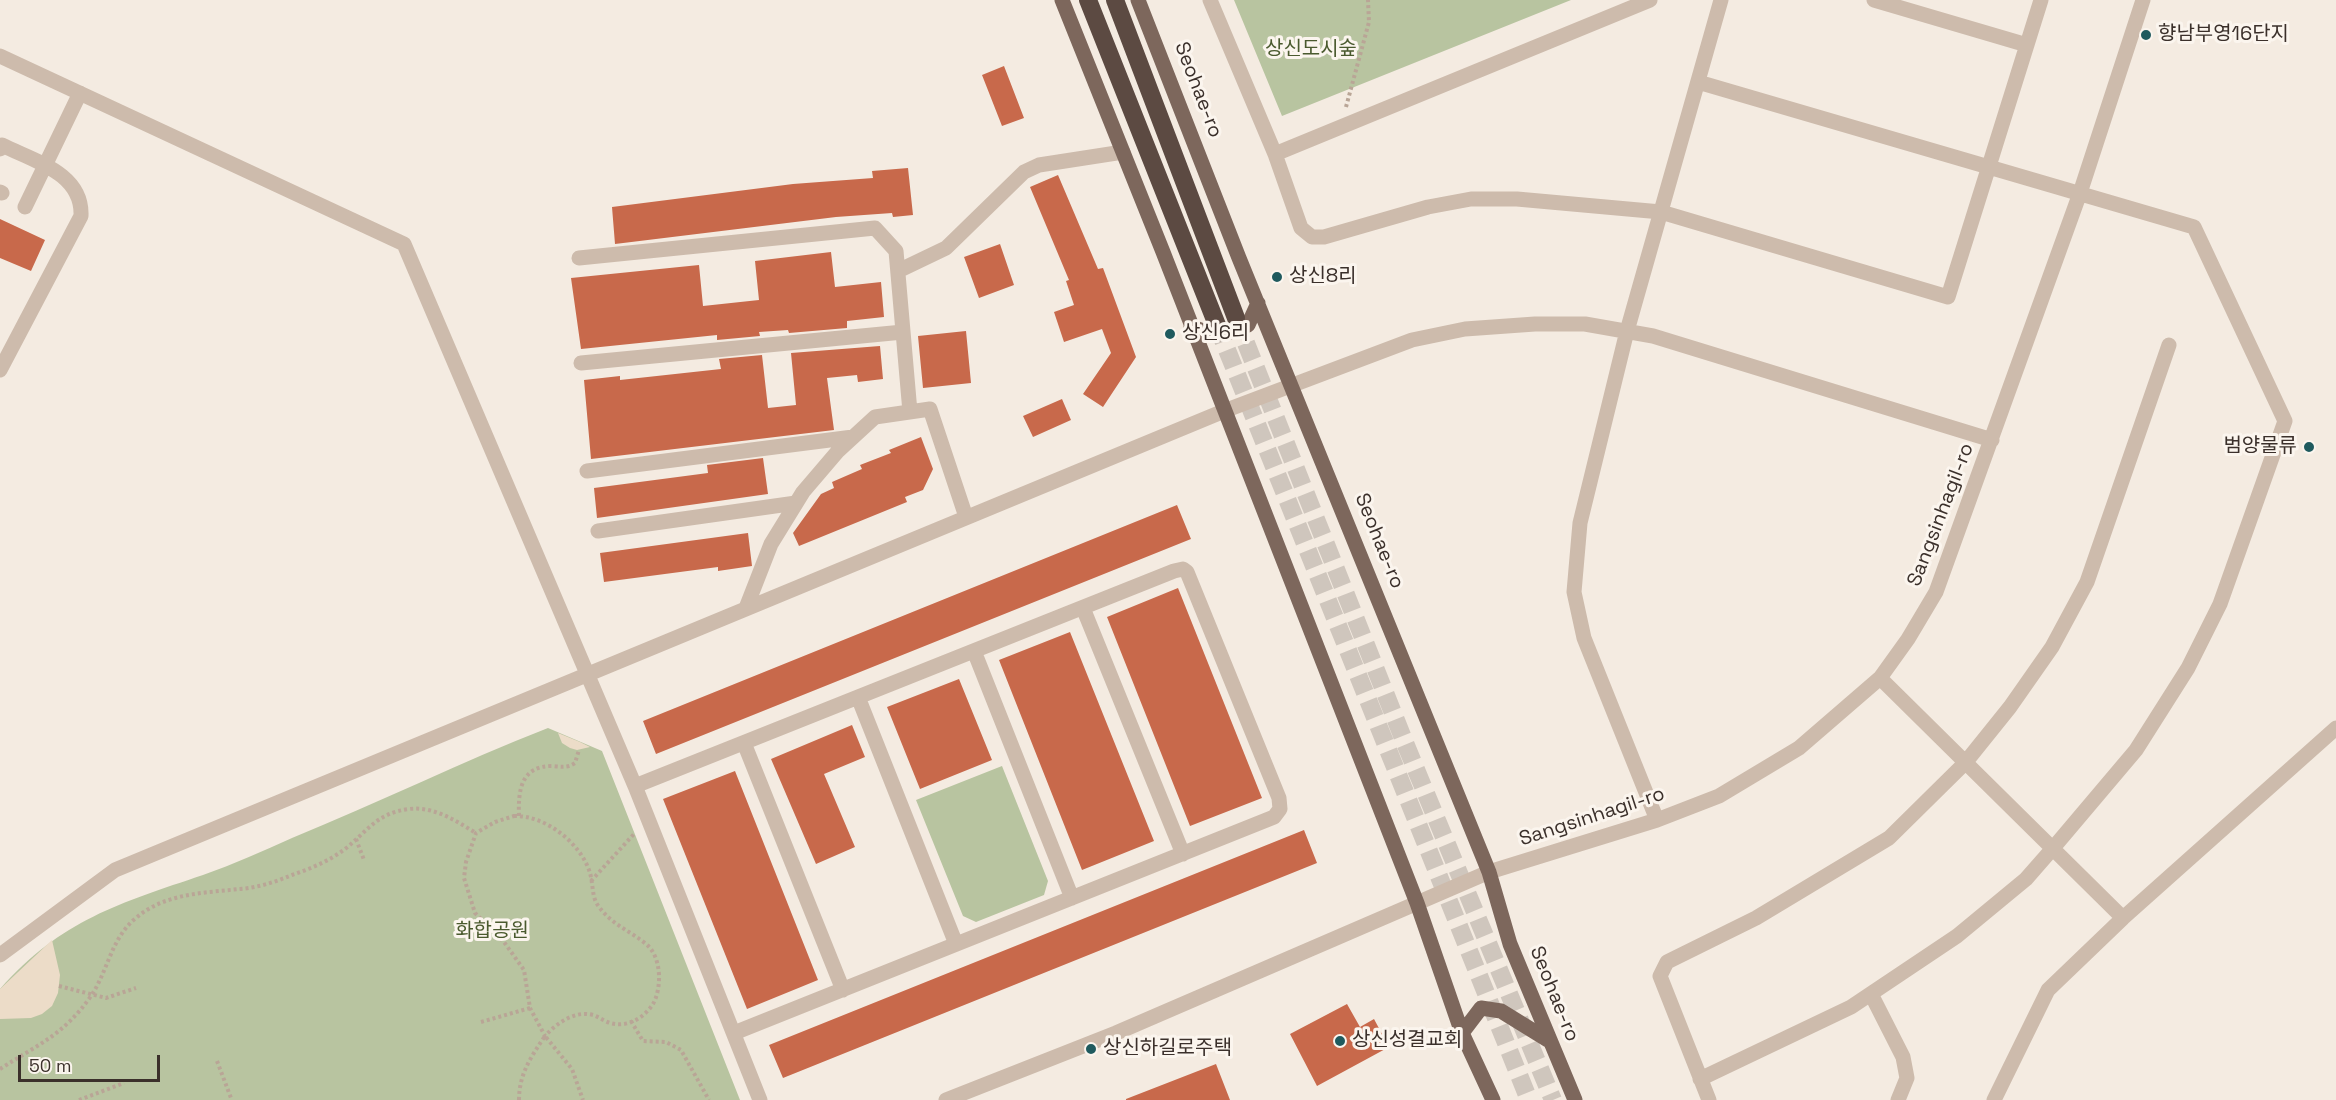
<!DOCTYPE html>
<html>
<head>
<meta charset="utf-8">
<style>
	body { margin:0 }
	#map { position:relative; width:2336px; height:1100px; overflow:hidden; background:#f4ebe1; font-family:"Space Grotesk",sans-serif }
	canvas { display:block }
	.scale { position:absolute; left:18px; top:1055px; width:142px; height:27px; box-sizing:border-box; border:3px solid #3b302b; border-top:0; padding-left:8px; font-size:18px; line-height:21px; white-space:nowrap; color:#3b302b; -webkit-text-stroke:4px #fbf5ee; paint-order:stroke }
</style>
</head>
<body>
<div id="map">
<canvas width="2336" height="1100"></canvas>
<div class="scale">50 m</div>
</div>
<script>
const g = document.querySelector('canvas').getContext('2d');
g.lineJoin = 'round';
function paint(path, color) { g.fillStyle = color; g.fill(path, 'evenodd'); }
function trace(path, color, width, dash) { g.strokeStyle = color; g.lineWidth = width; g.lineCap = dash ? 'butt' : 'round'; g.setLineDash(dash || []); g.stroke(path); }
function label(font, color, halo, rows, align = 'center') {
  g.font = font + ' "Space Grotesk","Noto Sans KR",sans-serif'; g.lineWidth = 6; g.setLineDash([]); g.textBaseline = 'middle'; g.strokeStyle = halo; g.fillStyle = color; for (const [text, x, y, turn = 0] of rows) {
    g.save(); g.translate(x, y); g.rotate((+turn || 0) * Math.PI / 180); g.textAlign = isNaN(turn) ? turn : align; if (halo) g.strokeText(text, 0, 0); g.fillText(text, 0, 0); g.restore();
  }
}
paint(new Path2D(`
	M1234,0H1571L1282,116Z
	M548,728L602,751L740,1100H0V989C61,920 120,903 203,875C234,864 263,851 292,838C378,803 461,762 548,728Z
	M1002,766L1048,881L1044,895L976,922L963,916L916,800Z`), '#b8c4a0');
paint(new Path2D(`
	M558,733L580,742L590,747L577,750L570,748L562,743Z
	M52,940L60,975L58,993L52,1006L42,1014L31,1018L0,1019V989Z`), '#ecdcc8');
paint(new Path2D(`
	M1004,66L1024,118L1002,126L982,75Z
	M908,168L913,215L893,217L892,213L836,217L615,244L612,207L793,184L873,178L872,171Z
	M1058,175L1098,269L1103,268L1136,357L1103,407L1083,394L1111,353L1102,329L1064,342L1054,312L1074,305L1066,281L1069,280L1030,187Z
	M0,219L45,240L31,271L0,258Z
	M1000,244L1014,285L979,298L964,257Z
	M831,252L835,287L881,282L884,317L847,321V328L789,333L788,330L759,332L760,336L717,340V335L581,349L571,278L699,265L703,306L759,300L755,261Z
	M966,331L971,383L923,388L918,336Z
	M880,346L883,379L858,382L857,375L827,378L834,430L591,459L584,380L620,376V380L721,369L719,359L762,355L768,408L796,405L791,353Z
	M1062,399L1071,420L1033,437L1023,416Z
	M921,437L933,469L923,490L905,497L907,502L799,546L793,533L821,494L834,488L832,482L862,469L860,465L891,453L889,450Z
	M763,458L768,494L597,518L594,488L708,473L707,465Z
	M1177,505L1191,539L656,754L643,721Z
	M748,533L752,566L718,571V567L604,582L600,553Z
	M1178,588L1262,798L1190,826L1107,617Z
	M1070,632L1154,841L1082,870L999,660Z
	M959,679L992,760L920,789L887,707Z
	M852,725L865,757L824,774L855,847L816,864L771,759Z
	M735,771L818,980L747,1009L663,799Z
	M1304,830L1317,863L783,1078L769,1045Z
	M1347,1004L1360,1027L1374,1019L1389,1047L1317,1086L1290,1034Z
	M1216,1064L1230,1100H1126V1099Z`), '#c8694b');
trace(new Path2D(`
	M1236,318L1405,743L1553,1100
	M1217,325L1529,1100`), '#cfc6bd', 18, [18, 9]);
trace(new Path2D(`
	M1346,107L1369,22L1368,0
	M514,816C545,815 581,843 590,873C593,883 592,896 597,904C610,924 629,930 646,944C662,957 662,988 653,1004C644,1018 627,1028 610,1023C604,1021 599,1017 593,1015C575,1010 557,1023 545,1036L530,1008L524,970L504,942L475,913L464,878L466,862L476,833L495,822Z
	M519,816C518,790 521,766 552,766C561,767 568,768 575,763L579,750
	M356,839L364,860
	M591,881L634,834
	M59,986L106,998L136,988
	M631,1021L643,1041L666,1042L681,1050L709,1100
	M481,1022L530,1008
	M217,1061L231,1098
	M0,1069C37,1045 64,1035 91,996C108,971 111,938 136,918C165,893 204,893 239,889C257,888 275,882 292,875C310,869 329,861 345,849C367,832 376,813 409,809C434,806 456,821 476,833
	M79,1100L124,1083
	M519,1100C519,1074 531,1057 545,1036L572,1069L583,1100`), '#b9a596', 4, [3, 3]);
trace(new Path2D(`
	M1210,0L1275,154L1301,228L1312,237H1324L1428,207L1471,199H1517L1661,212L1948,297L2041,0
	M1874,0L2027,45
	M0,56L404,244L635,786
	M1698,82L2194,227L2285,421L2220,604L2188,668L2136,750L2054,847L2026,879L1957,936L1851,1007L1700,1079
	M0,149L2,145C34,161 83,173 81,216L0,370
	M1275,154L1650,0
	M0,192L2,193
	M25,207L80,93
	M579,258L875,228L896,251L910,412
	M898,271L946,248L1024,172L1039,165L1123,152
	M581,363L903,332
	M587,471L853,437
	M598,531L796,503
	M746,608L771,544L803,492L838,451L875,417L930,409L966,517
	M1083,608L1183,854
	M974,651L1072,898
	M1880,678L2123,918
	M858,697L956,944
	M744,743L843,990
	M1657,820L1584,638L1574,592L1580,523L1627,331L1721,0
	M0,955L115,870L1224,411L1412,340L1465,329L1535,324H1585L1653,336L1992,440
	M1871,994L1903,1057L1907,1078L1898,1100
	M734,1033L1274,817L1280,809L1279,798L1187,572L1183,569L1174,571L635,786L760,1100
	M946,1100L1116,1033L1489,872L1657,820L1719,796L1799,748L1880,678L1908,639L1936,592L2080,193L2143,0
	M1709,1100L1660,976L1667,962L1756,918L1889,838L1965,763L2010,707L2052,647L2087,582L2169,345
	M1994,1100L2048,990L2123,918L2336,728`), '#cdbbac', 15);
trace(new Path2D(`
	M1062,0L1163,252L1417,903L1462,1033L1493,1100
	M1138,0L1239,258L1489,872L1510,944L1575,1100
	M1191,326C1214,337 1225,336 1248,325L1258,303
	M1462,1033L1481,1008L1501,1011L1548,1040`), '#7d675c', 15);
trace(new Path2D(`
	M1088,0L1217,325
	M1115,0L1236,318`), '#5c4a42', 18);
for (const [x, y, r, color] of [
	[2146,35,6,"#1f5a5e"],
	[1277,277,6,"#1f5a5e"],
	[1170,334,6,"#1f5a5e"],
	[2309,447,6,"#1f5a5e"],
	[1340,1041,6,"#1f5a5e"],
	[1091,1049,6,"#1f5a5e"]
]) { const dot = new Path2D(); dot.arc(x, y, r, 0, 2 * Math.PI); g.fillStyle = color; g.fill(dot); trace(dot, '#fbf5ee', 2); }
label('20px', '#3b302b', '#fbf5ee', [
	["향남부영16단지",2158,35],
	["상신8리",1289,277],
	["상신6리",1182,334],
	["범양물류",2297,447,"right"],
	["상신성결교회",1352,1041],
	["상신하길로주택",1103,1049]
], 'left');
label('20px', '#4a5a2e', '#fbf5ee', [
	["상신도시숲",1311,50],
	["화합공원",492,932]
]);
label('20px', '#3b302b', '#fbf5ee', [
	["Seohae-ro",1198,90,69],
	["Sangsinhagil-ro",1941,515,-69],
	["Seohae-ro",1379,541,68],
	["Sangsinhagil-ro",1592,817,-18],
	["Seohae-ro",1554,994,68]
]);
</script>
</body>
</html>
